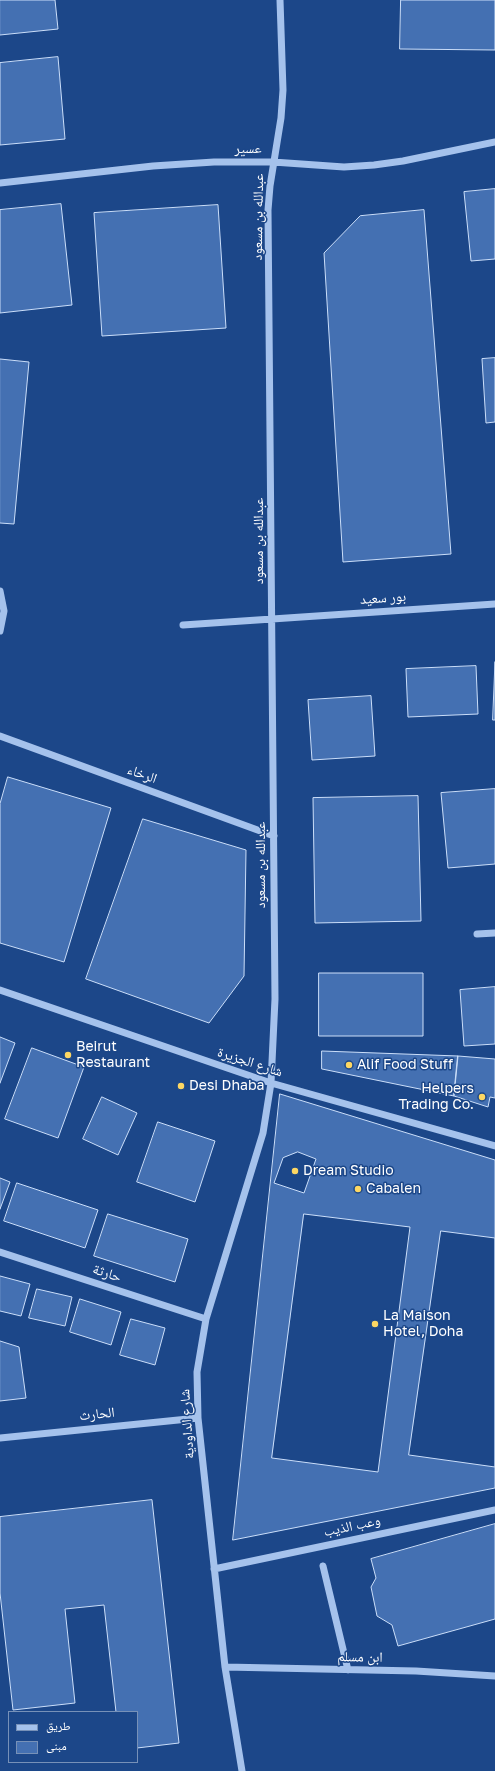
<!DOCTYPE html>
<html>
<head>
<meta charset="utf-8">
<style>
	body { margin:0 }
	#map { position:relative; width:495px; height:1771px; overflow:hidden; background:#1c4789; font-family:"Golos Text","Noto Naskh Arabic",sans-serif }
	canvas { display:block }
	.legend { position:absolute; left:8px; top:1711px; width:130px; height:52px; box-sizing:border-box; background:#1c4789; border:1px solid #7791b8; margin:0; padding:5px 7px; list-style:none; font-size:12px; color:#fff }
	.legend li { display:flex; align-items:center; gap:8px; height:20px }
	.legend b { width:20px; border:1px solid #7791b8 }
</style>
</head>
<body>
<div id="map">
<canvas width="495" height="1771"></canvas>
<ul class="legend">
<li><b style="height:5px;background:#a5c2ec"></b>طريق</li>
<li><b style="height:11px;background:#4470b2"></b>مبنى</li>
</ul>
</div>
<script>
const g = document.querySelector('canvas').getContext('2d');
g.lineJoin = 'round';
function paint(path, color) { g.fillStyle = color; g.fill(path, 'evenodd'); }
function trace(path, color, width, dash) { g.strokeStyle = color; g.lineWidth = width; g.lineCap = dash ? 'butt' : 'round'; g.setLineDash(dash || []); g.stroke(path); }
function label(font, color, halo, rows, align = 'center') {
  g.font = font + ' "Golos Text","Noto Naskh Arabic",sans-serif'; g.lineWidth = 3; g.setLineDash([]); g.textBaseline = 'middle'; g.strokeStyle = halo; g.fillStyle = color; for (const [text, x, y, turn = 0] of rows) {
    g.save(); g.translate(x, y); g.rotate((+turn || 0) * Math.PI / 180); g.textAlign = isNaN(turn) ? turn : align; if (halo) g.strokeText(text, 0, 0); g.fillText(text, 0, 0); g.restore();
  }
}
const building = new Path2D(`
	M0,0H55L58,29L0,35Z
	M401,0H495V50L400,49Z
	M58,57L65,139L0,145V63Z
	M495,189V259L471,261L464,192Z
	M61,204L72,305L0,313V210Z
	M218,205L226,328L102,336L94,213Z
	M424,210L451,554L343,562L324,253L360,216Z
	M495,358V422L486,423L482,359Z
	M0,359L29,362L14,524L0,523Z
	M495,662V720H493Z
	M476,666L478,714L408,717L406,669Z
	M371,696L375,756L312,760L308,700Z
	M8,777L111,808L64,962L0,943V804Z
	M495,789V864L448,868L441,793Z
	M418,796L421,921L315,923L313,798Z
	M143,819L246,850L244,976L209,1023L86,979Z
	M319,973H423V1036H319Z
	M495,987V1044L464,1046L460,990Z
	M0,1037L15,1043L0,1083Z
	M32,1048L84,1067L58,1138L5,1119Z
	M322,1051L458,1056L454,1096L322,1069Z
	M458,1056L495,1059V1098L490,1097L488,1107L454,1096Z
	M280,1094L495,1160V1488L233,1540Z
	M102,1097L137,1113L118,1155L83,1139Z
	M158,1122L215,1141L195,1202L137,1182Z
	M298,1152L316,1159L304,1193L274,1183L283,1158Z
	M0,1178L10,1182L0,1209Z
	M17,1183L98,1210L85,1248L4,1221Z
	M108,1214L188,1239L175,1282L94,1256Z
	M304,1214L410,1227L378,1472L272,1458Z
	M441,1231L495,1238V1467L409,1455Z
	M0,1276L30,1284L21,1316L0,1311Z
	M37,1289L72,1297L65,1326L29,1318Z
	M80,1299L121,1312L111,1345L70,1332Z
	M131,1319L165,1328L155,1365L120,1355Z
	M0,1341L19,1347L26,1398L0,1401Z
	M152,1500L179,1743L137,1748V1712H116L104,1605L65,1609L75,1703L13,1710L0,1593V1517Z
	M495,1524V1619L398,1646L392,1625L377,1616L371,1587L376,1578L371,1559Z`);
paint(building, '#4470b2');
trace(building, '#cbdef9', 1);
trace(new Path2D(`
	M0,183L153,166L214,162H273L344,167L374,165L403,161L495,142
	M0,591L4,611L0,631
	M183,625L495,604
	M0,736L274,836
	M477,934L495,933
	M0,990L271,1083L495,1146
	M0,1252L206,1319
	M0,1438L198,1418
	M323,1566L348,1670
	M214,1569L495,1510
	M225,1667L416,1671L495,1676
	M242,1771L225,1667L198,1418L197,1372L206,1319L263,1133L271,1083L275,999L268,210L270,186L281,118L283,90L280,0`), '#a5c2ec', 7);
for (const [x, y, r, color] of [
	[68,1055,4,"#fdd763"],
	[349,1065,4,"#fdd763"],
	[181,1086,4,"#fdd763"],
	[482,1097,4,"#fdd763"],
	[295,1171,4,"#fdd763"],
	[358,1189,4,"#fdd763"],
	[375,1324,4,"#fdd763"]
]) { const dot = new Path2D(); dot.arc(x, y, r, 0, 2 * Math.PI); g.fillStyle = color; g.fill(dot); trace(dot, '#1c4789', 1.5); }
label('14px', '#fff', '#1c4789', [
	["عسير",248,149],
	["عبدالله بن مسعود",258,217,-89],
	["عبدالله بن مسعود",259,541,-90],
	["بور سعيد",383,598,-4],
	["الرخاء",142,774,20],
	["عبدالله بن مسعود",261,865,-90],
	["شارع الجزيرة",250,1062,18],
	["حارثة",107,1273,18],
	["الحارث",97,1414,-6],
	["شارع الداودية",187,1424,-94],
	["وعب الذيب",352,1526,-12],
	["ابن مسلم",360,1657,1]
]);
label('14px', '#fff', '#1c4789', [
	["Beirut",76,1047],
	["Restaurant",76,1063],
	["Alif Food Stuff",357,1065],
	["Desi Dhaba",189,1086],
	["Helpers",474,1089,"right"],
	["Trading Co.",474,1105,"right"],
	["Dream Studio",303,1171],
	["Cabalen",366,1189],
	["La Maison",383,1316],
	["Hotel, Doha",383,1332]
], 'left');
</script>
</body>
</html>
